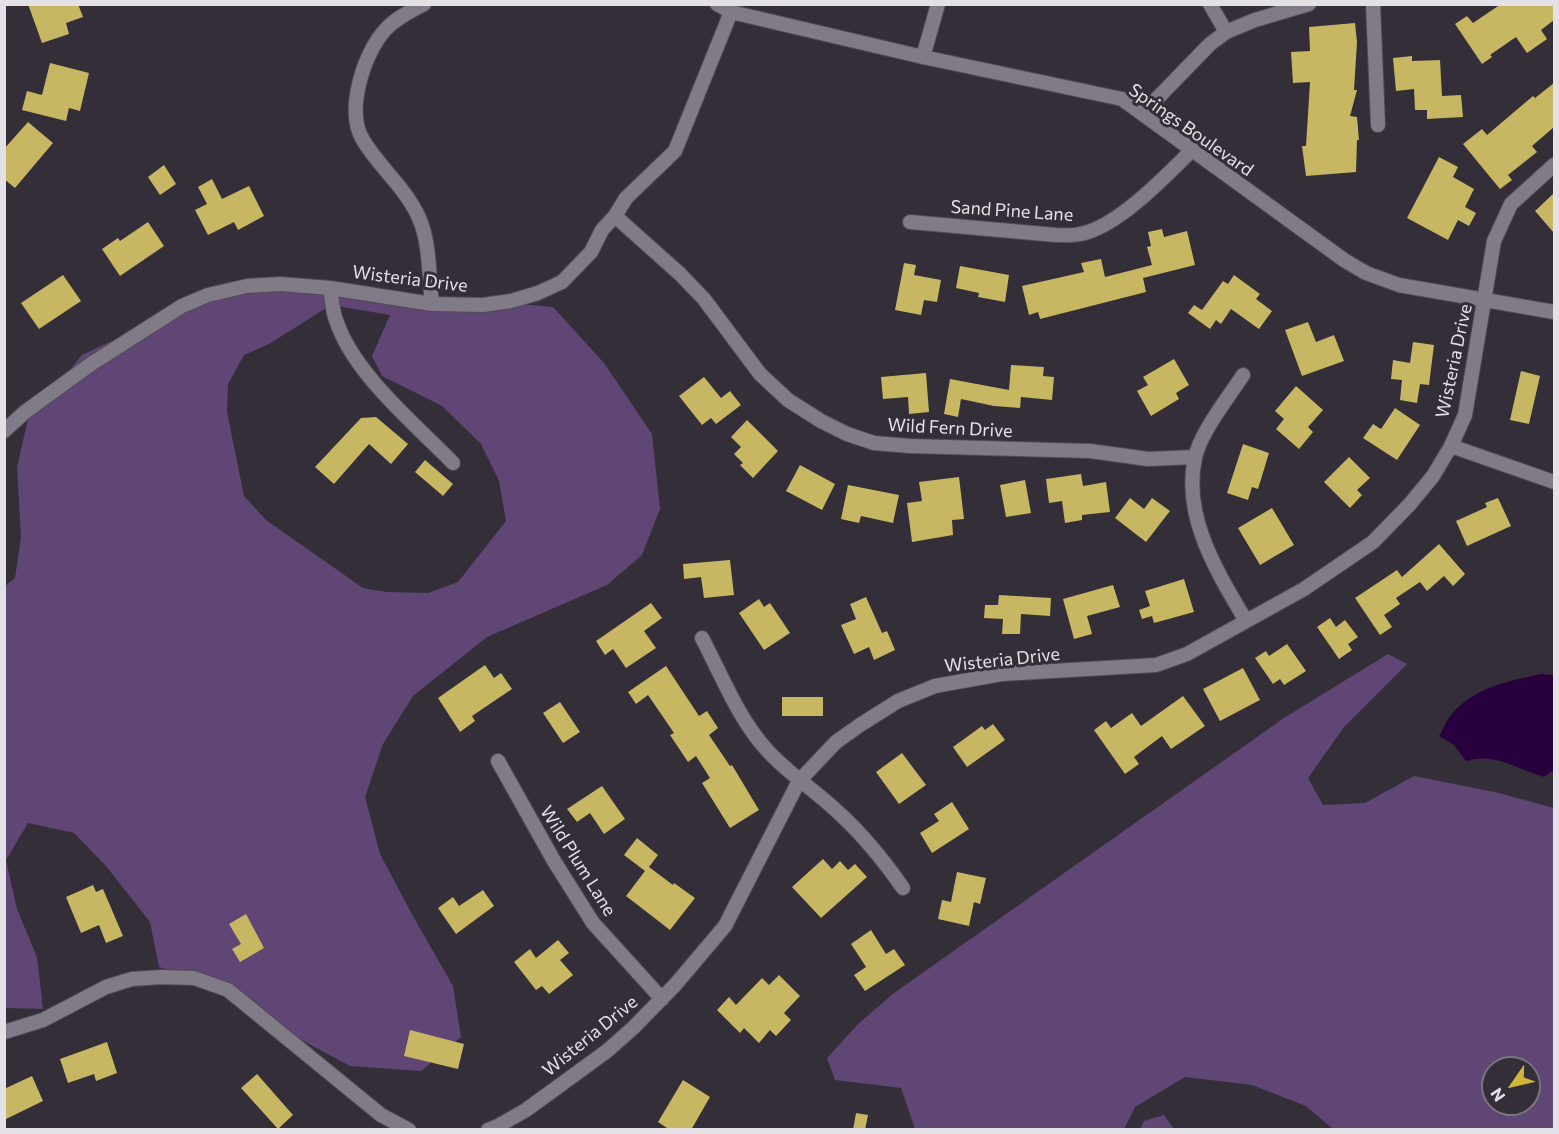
<!DOCTYPE html>
<html>
<head>
<meta charset="utf-8">
<style>
	body { margin:0 }
	#map { position:relative; width:1559px; height:1134px; overflow:hidden; background:#332e38; font-family:Commissioner,sans-serif }
	canvas { display:block }
	.frame { position:absolute; inset:0; border:6px solid #e3e0e6; pointer-events:none }
	.north { position:absolute; left:1481px; top:1056px; width:60px; height:60px; box-sizing:border-box; background:#332e38; border:2px solid #79757e; border-radius:50%; rotate:236deg; font-size:16px; font-weight:700; line-height:24px; text-align:center; color:#e3e0e6 }
	.north::after { content:''; display:block; margin:auto; width:21px; height:27px; background:#cfb837; clip-path:polygon(50% 0,100% 100%,50% 72%,0 100%) }
</style>
</head>
<body>
<div id="map">
<canvas width="1559" height="1134"></canvas>
<div class="frame"></div>
<div class="north">N</div>
</div>
<script>
const g = document.querySelector('canvas').getContext('2d');
g.lineJoin = 'round';
function paint(path, color) { g.fillStyle = color; g.fill(path, 'evenodd'); }
function trace(path, color, width, dash) { g.strokeStyle = color; g.lineWidth = width; g.lineCap = dash ? 'butt' : 'round'; g.setLineDash(dash || []); g.stroke(path); }
function label(font, color, halo, rows, align = 'center') {
  g.font = font + ' Commissioner,sans-serif'; g.lineWidth = 6; g.setLineDash([]); g.textBaseline = 'middle'; g.strokeStyle = halo; g.fillStyle = color; for (const [text, x, y, turn = 0] of rows) {
    g.save(); g.translate(x, y); g.rotate((+turn || 0) * Math.PI / 180); g.textAlign = isNaN(turn) ? turn : align; if (halo) g.strokeText(text, 0, 0); g.fillText(text, 0, 0); g.restore();
  }
}
paint(new Path2D(`
	M258,279L553,307L604,363L652,434L660,509L642,555L607,585L487,637L413,696L383,744L365,797L380,854L414,918L453,986L461,1037L421,1071L350,1066L281,1029L208,981L159,967L150,922L106,866L74,833L28,823L6,860L17,909L37,957L43,1009L5,1008L4,587L15,578L21,537L17,467L28,419L82,355L207,297ZM331,305L390,315L372,356L382,376L442,406L481,444L499,481L506,521L458,582L428,593L386,592L363,588L266,520L244,496L227,412L228,384L244,355L269,344Z
	M1388,654L1407,664L1344,727L1308,778L1323,805L1365,803L1414,776L1499,793L1554,808V1129H1333L1306,1106L1252,1085L1185,1077L1135,1107L1124,1129H915L901,1088L835,1080L827,1058L858,1024L894,993L1284,718ZM1493,1068H1529V1104H1493Z
	M1164,1115L1174,1129H1140L1144,1121Z`), '#604675');
paint(new Path2D(`
	M1541,674L1554,675V770L1544,777C1518,769 1494,752 1466,761L1453,744L1439,736C1443,730 1446,721 1451,715C1473,688 1508,681 1541,674Z`), '#27003d');
paint(new Path2D(`
	M28,4H78L83,17L66,23L69,34L42,43Z
	M1501,4H1554V20L1541,30L1547,39L1527,53L1516,37L1490,55L1492,57L1482,64L1455,24L1467,16L1473,23Z
	M1355,23L1357,42L1354,90H1357L1350,116L1357,117L1359,140H1357L1356,172L1306,176L1302,146H1306L1310,82L1293,83L1291,52L1310,51L1309,27Z
	M1412,56V61L1440,60L1442,96L1461,95L1463,117L1427,119V110H1415L1414,89L1396,91L1393,58Z
	M50,63L89,73L80,111L69,108L66,121L22,110L27,91L42,95Z
	M1554,83V127L1532,146L1537,152L1508,175L1512,180L1500,189L1463,144L1482,129L1487,135L1533,96L1535,98Z
	M28,122L53,143L15,188L4,179V149Z
	M1439,157L1458,167L1453,177L1474,189L1465,207L1476,213L1469,226L1458,220L1448,240L1407,218Z
	M164,165L176,184L160,195L148,177Z
	M212,179L222,199L249,186L264,216L238,230L234,222L208,235L195,210L207,204L198,187Z
	M1554,193V233L1535,211Z
	M148,222L164,246L120,276L102,249L118,238L120,241Z
	M1162,229L1164,237L1187,231L1195,265L1143,278L1146,292L1040,319L1038,312L1029,315L1022,286L1084,272L1081,263L1101,259L1105,277L1152,265L1147,247L1151,246L1148,232Z
	M904,263L916,265L914,275L941,280L937,302L924,300L921,315L895,310Z
	M960,266L1009,275L1005,302L978,297L979,293L956,288Z
	M63,275L81,301L39,329L21,303Z
	M1234,275L1260,294L1256,299L1272,311L1259,329L1231,309L1221,324L1216,320L1210,329L1188,313L1194,305L1202,310L1223,281L1228,284Z
	M1308,322L1316,342L1334,335L1344,361L1302,376L1285,330Z
	M1413,342L1434,345L1429,385L1420,384L1417,403L1400,400L1402,380L1391,379L1393,360L1410,363Z
	M1174,359L1189,385L1176,393L1179,399L1151,416L1137,391L1148,385L1143,377Z
	M1011,365L1044,367L1043,376L1054,377L1052,400L1021,397L1020,408L994,406L961,399L958,417L944,414L950,379L1009,390Z
	M1521,371L1540,376L1529,424L1510,420Z
	M926,373L929,412L909,414L908,397L883,399L881,377Z
	M704,377L721,398L730,391L741,405L716,424L711,418L702,425L679,396Z
	M1296,386L1323,410L1308,427L1313,432L1299,449L1276,429L1284,419L1275,411Z
	M1395,408L1420,425L1397,460L1363,438L1373,424L1381,429Z
	M376,417L408,444L391,464L369,444L334,484L315,467L361,418Z
	M747,420L778,451L753,478L740,465L743,463L734,454L741,447L731,437Z
	M1243,444L1269,453L1258,489L1252,487L1248,500L1227,493Z
	M1349,457L1370,478L1357,490L1362,495L1350,508L1324,482Z
	M425,460L453,484L443,496L415,472Z
	M800,465L835,484L822,510L786,491Z
	M1081,474L1083,486L1106,482L1110,512L1082,515V520L1065,523L1062,501L1049,503L1046,479Z
	M959,477L964,519L952,520L953,535L912,542L907,503L922,501L919,482Z
	M1025,480L1031,513L1006,517L1000,485Z
	M848,485L899,495L893,523L861,516L859,523L841,519Z
	M1130,498L1144,509L1152,498L1170,511L1146,542L1115,518Z
	M1498,498L1511,526L1467,546L1456,521L1487,507L1485,503Z
	M1272,508L1294,545L1260,565L1238,528Z
	M1439,544L1465,574L1453,586L1444,576L1427,591L1420,582L1396,598L1400,604L1384,615L1392,627L1380,635L1355,598L1397,570L1402,577Z
	M730,560L734,595L704,598L701,577L684,579L683,564Z
	M1184,579L1194,612L1154,623L1152,616L1142,619L1139,610L1150,606L1145,591Z
	M1113,585L1120,607L1087,616L1092,634L1074,639L1063,599Z
	M999,595L1051,598L1050,616L1021,614L1020,634H1002L1003,619L984,618L985,605H998Z
	M866,597L882,633L887,631L895,650L874,660L869,647L854,654L841,625L856,619L850,604Z
	M759,599L764,607L770,603L790,633L764,650L739,613Z
	M651,603L662,618L644,631L656,648L626,668L613,649L605,655L596,641Z
	M1330,618L1336,627L1345,620L1358,637L1348,644L1352,650L1339,659L1317,627Z
	M1287,644L1306,671L1284,685L1280,679L1273,684L1255,658L1266,651L1269,656Z
	M485,665L494,678L501,673L512,689L472,716L475,721L460,732L438,698Z
	M666,666L699,716L707,711L718,728L709,735L730,766L732,765L759,810L730,828L702,783L710,778L696,756L688,762L670,735L674,733L648,695L636,704L628,692Z
	M1243,668L1260,700L1220,721L1203,689Z
	M1183,696L1205,726L1171,749L1162,736L1134,757L1139,764L1125,774L1094,730L1106,721L1111,728L1132,713L1141,726Z
	M782,697H823V716H782Z
	M560,702L580,732L563,743L543,713Z
	M993,724L1005,740L967,767L953,747L982,726L985,730Z
	M902,753L926,785L899,804L876,772Z
	M602,786L625,819L604,834L590,813L577,822L567,809Z
	M952,802L969,829L932,853L920,833L939,821L934,814Z
	M637,838L658,855L649,867L673,885L674,883L695,898L670,930L626,896L645,871L624,855Z
	M823,859L832,869L840,861L848,870L855,864L867,877L821,918L792,887Z
	M957,872L986,878L980,904L974,902L969,926L938,919L942,900L951,902Z
	M93,885L96,892L103,889L123,936L106,943L99,925L81,933L66,897Z
	M483,890L494,906L456,934L438,908L453,897L459,906Z
	M246,914L264,948L240,962L232,949L241,944L229,924Z
	M871,930L886,954L894,949L905,965L865,991L854,975L866,967L851,944Z
	M558,940L569,953L560,960L573,975L549,994L542,986L536,990L514,962L530,949L536,958Z
	M779,975L800,996L784,1013L791,1020L776,1036L770,1030L759,1043L744,1028L740,1033L717,1010L729,997L736,1005L762,978L769,985Z
	M410,1030L464,1044L458,1069L404,1056Z
	M107,1042L117,1073L96,1081L94,1074L68,1083L60,1059Z
	M257,1074L293,1115L278,1129L241,1088Z
	M32,1076L43,1101L4,1120V1089Z
	M683,1080L710,1097L691,1130H670L658,1122Z
	M856,1113L868,1115L865,1130H853Z`), '#c7b762');
const minor = new Path2D(`
	M424,4C411,11 396,18 386,29C364,52 345,111 363,140C379,167 406,188 419,218C430,242 429,278 432,304
	M717,4L731,12L923,57L1122,99L1344,260L1366,273L1399,285L1554,312
	M1210,4L1226,32
	M1373,4L1378,125
	M923,57L938,4
	M1143,113L1210,44L1226,32L1255,20L1309,4
	M615,216L680,274L704,299L760,374L788,400L821,421L847,434L874,443L910,446L1090,451L1148,459L1195,457
	M910,222L1056,235C1064,235 1072,236 1080,234C1116,228 1165,177 1191,151
	M330,288C332,298 332,310 336,320C353,373 414,423 453,463
	M1243,375C1228,398 1200,433 1195,458C1182,517 1218,573 1246,621
	M4,431L25,412L91,364L182,306L208,295L247,286L280,284L330,288L432,304L483,305L511,301L538,293L562,282L591,252L602,230L615,216L626,198L675,151L731,12
	M1451,446L1554,482
	M702,638C721,674 738,718 766,749C789,775 817,791 841,815C865,837 884,861 903,888
	M498,761L554,861L593,923L662,999
	M4,1032L43,1020L106,987L132,979L162,977L194,978L228,990L381,1115L409,1130
	M488,1130L498,1126L526,1110L607,1051L633,1028L675,985L725,926L799,781L836,742L860,725L898,701L935,686L1002,674L1156,665L1187,654L1304,589L1373,542L1410,504L1433,476L1451,446L1465,415L1494,241L1511,204L1554,165`);
trace(minor, '#4f4b53', 16);
trace(minor, '#817b87', 14);
label('18px', '#e3e0e6', '#332e38', [
	["Springs Boulevard",1191,130,35],
	["Sand Pine Lane",1012,211,4],
	["Wisteria Drive",410,279,7],
	["Wisteria Drive",1454,361,-78],
	["Wild Fern Drive",950,428,3],
	["Wisteria Drive",1002,660,-6],
	["Wild Plum Lane",578,861,58],
	["Wisteria Drive",590,1036,-39]
]);
</script>
</body>
</html>
